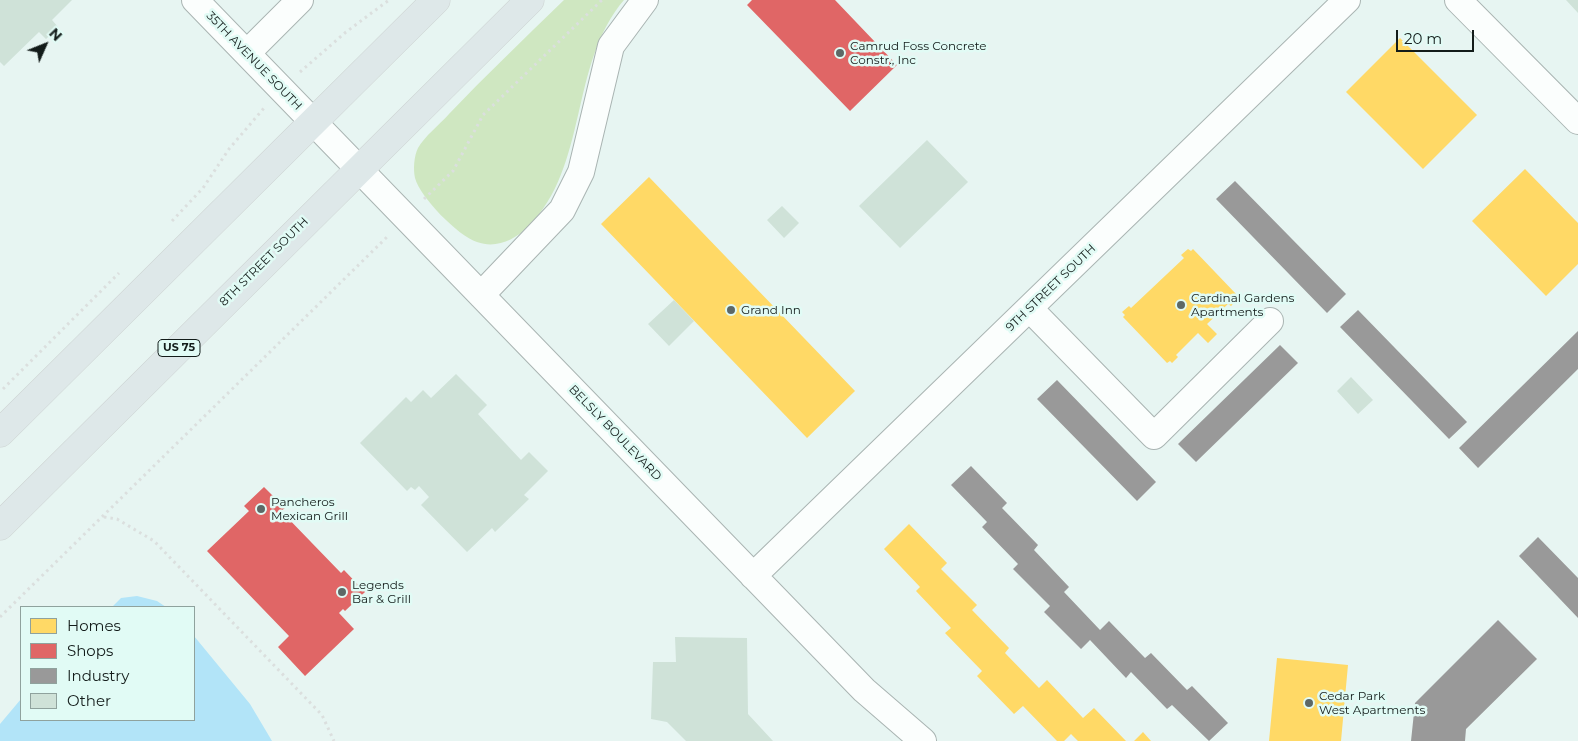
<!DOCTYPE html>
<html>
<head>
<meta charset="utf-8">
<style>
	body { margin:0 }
	#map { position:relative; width:1578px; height:741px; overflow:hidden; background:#e7f5f2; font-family:Montserrat,sans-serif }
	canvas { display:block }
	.legend { position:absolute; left:20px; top:606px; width:175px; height:115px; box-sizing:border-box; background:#e1fbf5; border:1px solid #8fa29d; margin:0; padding:6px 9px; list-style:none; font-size:15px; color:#131c1a }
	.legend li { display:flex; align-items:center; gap:10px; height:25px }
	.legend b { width:25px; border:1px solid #8fa29d }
	.north { position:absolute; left:20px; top:20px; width:50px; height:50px; -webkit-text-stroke:4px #e1fbf5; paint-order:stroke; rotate:46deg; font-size:14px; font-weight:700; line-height:20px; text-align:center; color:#131c1a }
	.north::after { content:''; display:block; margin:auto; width:18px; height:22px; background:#131c1a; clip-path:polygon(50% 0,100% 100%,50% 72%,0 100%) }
	.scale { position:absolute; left:1396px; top:30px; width:78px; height:22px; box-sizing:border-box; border:2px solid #131c1a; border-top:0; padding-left:6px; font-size:15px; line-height:18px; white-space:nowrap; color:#131c1a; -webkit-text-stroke:4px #e1fbf5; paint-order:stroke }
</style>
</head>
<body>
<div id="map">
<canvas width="1578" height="741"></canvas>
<ul class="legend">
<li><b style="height:14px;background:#ffd966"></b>Homes</li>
<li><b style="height:14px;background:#e06666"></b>Shops</li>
<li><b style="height:14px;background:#999"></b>Industry</li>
<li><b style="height:14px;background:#cfe2d8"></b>Other</li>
</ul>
<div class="north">N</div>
<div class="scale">20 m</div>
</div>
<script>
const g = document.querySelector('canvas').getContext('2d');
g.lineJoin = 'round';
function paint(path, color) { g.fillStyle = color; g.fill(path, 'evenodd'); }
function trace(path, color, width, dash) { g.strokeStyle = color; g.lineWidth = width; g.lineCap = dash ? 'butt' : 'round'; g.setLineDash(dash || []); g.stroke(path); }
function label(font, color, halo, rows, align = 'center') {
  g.font = font + ' Montserrat,sans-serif'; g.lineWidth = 5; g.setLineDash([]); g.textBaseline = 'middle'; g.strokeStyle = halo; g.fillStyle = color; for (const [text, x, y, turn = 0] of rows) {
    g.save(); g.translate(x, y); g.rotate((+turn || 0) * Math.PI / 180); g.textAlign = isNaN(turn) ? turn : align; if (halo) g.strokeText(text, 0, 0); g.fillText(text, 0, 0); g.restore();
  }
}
paint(new Path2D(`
	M564,0H624C569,64 589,166 528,227C514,240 496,249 477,242C458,236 420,197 415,178C413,169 414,156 418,148C425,136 439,125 449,114C486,75 525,38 564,0Z`), '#cfe7c1');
paint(new Path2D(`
	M137,596L157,601L166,607H112L121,598Z
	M194,636L250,704L272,741H0V724L21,699V720H194Z`), '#b2e4f8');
paint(new Path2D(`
	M1400,38L1477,115L1423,169L1346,92Z
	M1525,169L1578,223V264L1546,296L1472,221Z
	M649,177L855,391L807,438L601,224Z
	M1188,249L1191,251L1193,249L1237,295L1235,297L1237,300L1231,306L1228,304L1207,324L1217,334L1208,343L1198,333L1176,355L1178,357L1172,363L1170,361L1167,363L1123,317L1125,315L1122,312L1129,306L1131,308L1184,258L1181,255Z
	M909,524L947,563L941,569L977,605L972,610L1009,648L1005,653L1039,688L1047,680L1083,718L1094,708L1126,741H1078L1071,734L1064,741H1057L1023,706L1014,714L977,676L982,671L945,633L951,628L916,591L920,587L884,549Z
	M1277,658L1348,665L1341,741H1269Z
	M1143,732L1151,741H1134Z`), '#ffd966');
paint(new Path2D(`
	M752,0H835L897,65L850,111L747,5Z
	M264,487L285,508L281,511L341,573L344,570L365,592L345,611L343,609L339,613L354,629L305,676L278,647L289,636L207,551L249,511L244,506Z`), '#e06666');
paint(new Path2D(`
	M1235,181L1346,294L1327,313L1216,199Z
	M1358,310L1467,422L1449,439L1340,327Z
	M1578,331V369L1478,468L1459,448Z
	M1280,345L1298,363L1196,462L1178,444Z
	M1057,380L1156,482L1137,501L1037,399Z
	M971,466L1007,503L1002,508L1038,545L1034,550L1069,587L1064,592L1100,630L1109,621L1145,658L1151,653L1187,690L1192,686L1228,723L1209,741L1172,705L1167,709L1131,672L1126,678L1090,640L1081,649L1044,612L1050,606L1013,569L1018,564L982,527L987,522L951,485Z
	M1538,537L1578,578V618L1519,556Z
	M1498,620L1537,659L1466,729L1465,741H1411L1415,703Z`), '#999');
paint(new Path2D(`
	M0,0H72L52,20L58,27L46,39L39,32L4,66L0,62Z
	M1566,0H1578V13Z
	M927,140L968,182L900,248L859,206Z
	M782,206L799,223L784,238L767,220Z
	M674,300L694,321L669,346L648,324Z
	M456,374L487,405L478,414L521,460L529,452L548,471L524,495L529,499L495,532L492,528L467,552L421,505L429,497L419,486L415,490L411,487L407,491L360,443L406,397L411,402L423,390L431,398Z
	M1351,377L1373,400L1358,414L1337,391Z
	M675,637L747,638L748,714L773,741H686L667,722L651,719L653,662H676Z`), '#cfe2d8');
const minor = new Path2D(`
	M195,0L864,690L923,741
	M1458,0L1578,121
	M247,53L300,0
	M481,295L562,210L581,172L611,46L645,0
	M1030,309L1154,436L1270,321
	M753,576L1347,0`);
const major = new Path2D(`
	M0,433L436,0
	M0,526L530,0`);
trace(minor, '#a9b4b2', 28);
trace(major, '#ccd2d1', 29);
trace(new Path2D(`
	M300,72L346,32L389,0
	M424,199L453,171L483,115L602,0
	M172,221L203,188L229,149L264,108
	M3,389L119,273
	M104,517L117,519L154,541L322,715L334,741
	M0,617L388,236`), '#dbdfde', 3, [2.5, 4]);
trace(minor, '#fbfefd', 26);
trace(major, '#dee8e9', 28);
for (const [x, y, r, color] of [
	[840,53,5,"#5d6866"],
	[1181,305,5,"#5d6866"],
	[731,310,5,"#5d6866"],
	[261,509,5,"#5d6866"],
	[342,592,5,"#5d6866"],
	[1309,703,5,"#5d6866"]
]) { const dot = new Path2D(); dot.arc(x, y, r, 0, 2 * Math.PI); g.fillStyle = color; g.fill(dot); trace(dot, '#e1fbf5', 2); }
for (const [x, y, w] of [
	[179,348,42]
]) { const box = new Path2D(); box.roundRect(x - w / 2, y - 8.5, w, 17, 4); g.fillStyle = '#e1fbf5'; g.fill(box); trace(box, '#131c1a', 1); }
label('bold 11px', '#131c1a', null, [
	["US 75",179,348]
]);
label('12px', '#131c1a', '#e1fbf5', [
	["Camrud Foss Concrete",850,46],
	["Constr., Inc",850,60],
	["Cardinal Gardens",1191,298],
	["Apartments",1191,312],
	["Grand Inn",741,310],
	["Pancheros",271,502],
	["Mexican Grill",271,516],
	["Legends",352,585],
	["Bar & Grill",352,599],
	["Cedar Park",1319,696],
	["West Apartments",1319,710]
], 'left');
label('12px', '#131c1a', '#e1fbf5', [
	["35TH AVENUE SOUTH",254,61,46],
	["8TH STREET SOUTH",264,262,-45],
	["9TH STREET SOUTH",1051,288,-44],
	["BELSLY BOULEVARD",615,433,46]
]);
</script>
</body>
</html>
